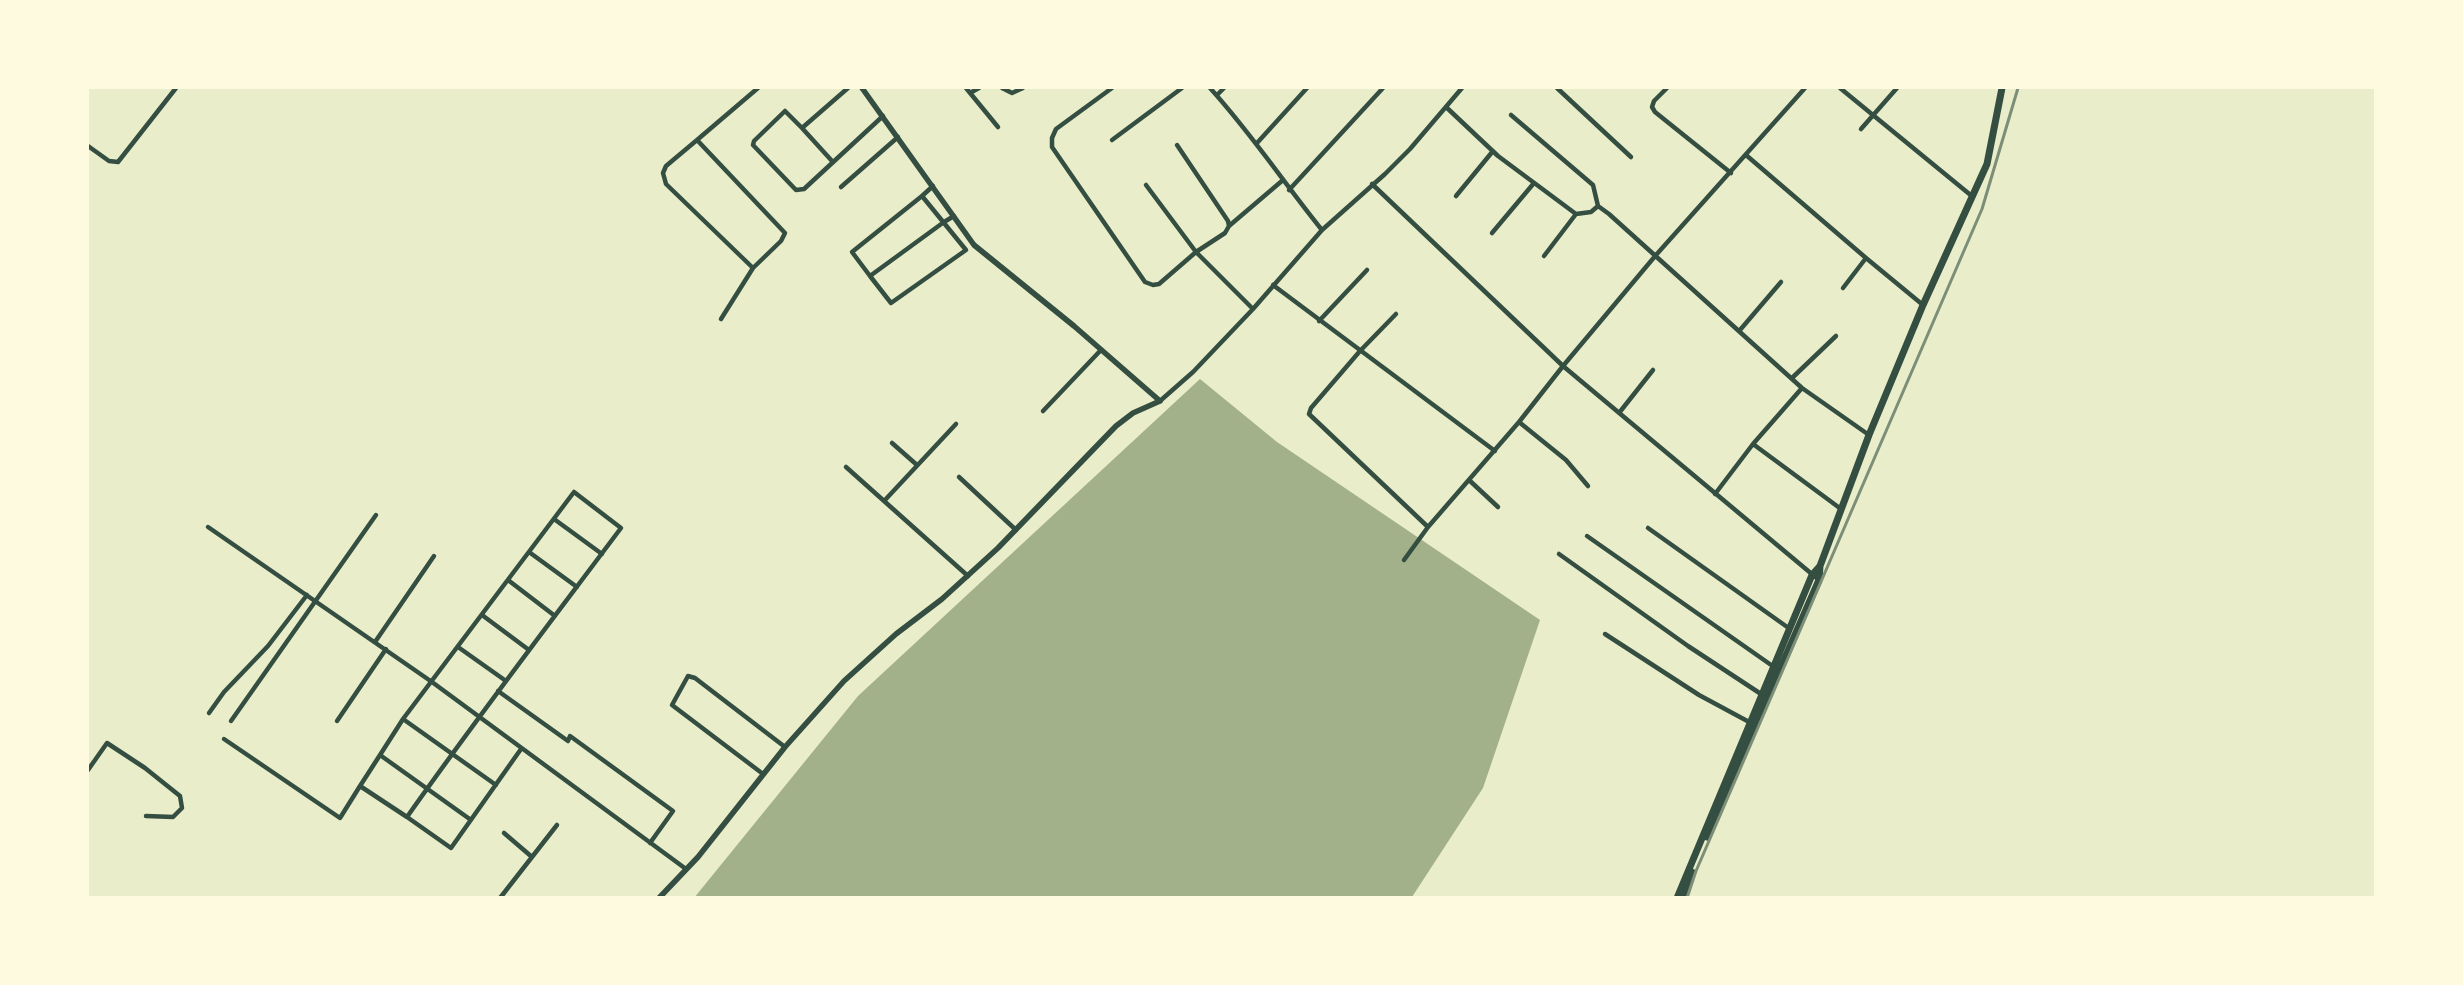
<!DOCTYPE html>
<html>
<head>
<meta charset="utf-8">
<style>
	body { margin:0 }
	#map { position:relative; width:2463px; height:985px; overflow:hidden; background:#e9edc9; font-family:Montserrat,sans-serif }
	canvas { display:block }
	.frame { position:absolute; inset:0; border:89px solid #fefae0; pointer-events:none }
</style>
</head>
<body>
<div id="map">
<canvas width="2463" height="985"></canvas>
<div class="frame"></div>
</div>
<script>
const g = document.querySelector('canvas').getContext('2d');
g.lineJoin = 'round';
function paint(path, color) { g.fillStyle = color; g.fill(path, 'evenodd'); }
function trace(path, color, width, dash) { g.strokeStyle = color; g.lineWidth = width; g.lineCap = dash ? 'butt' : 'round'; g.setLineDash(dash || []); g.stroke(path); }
paint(new Path2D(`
	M1200,379L1277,442L1540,620L1483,788L1412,897L694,898L858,696Z`), '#a3b18a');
trace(new Path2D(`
	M848,88L802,128L785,111L754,141L753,145L796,190L804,189L883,116
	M966,88L998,127
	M1002,88L1012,93L1023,88
	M1112,88L1056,129L1052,138V147L1145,282L1153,285L1159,284L1196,252L1225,233L1229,226L1228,221L1177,145
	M1210,88C1251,133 1284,183 1322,230
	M1557,88L1631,157
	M1667,88L1654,101L1652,107L1655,112L1731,173
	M1840,88L1973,197
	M970,93L979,88
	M1217,95L1224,88
	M1446,107L1498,156L1576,214L1591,212L1598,206L1609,214L1802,388L1869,435
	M1511,115L1593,185L1598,206
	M802,128L832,161
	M1861,129L1897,88
	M697,140L666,166L663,173L666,184L753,268
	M1112,140L1182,88
	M1257,143L1307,88
	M88,146L109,161L118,162L176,88
	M1746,155L1866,258L1843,288
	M1372,184L1563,366L1656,255L1805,88
	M1146,185L1196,252L1253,309
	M841,187L898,137
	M1289,190L1383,88
	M922,196L933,186
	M1456,196L1493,151
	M1229,226L1283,180
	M1492,233L1534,183
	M1544,256L1576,214
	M1866,258L1923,305
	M870,276L852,252L922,196L966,250L891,303L870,276L944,222L954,216
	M1273,285L1495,451
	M1396,314L1360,351L1311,408L1309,414L1428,527
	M721,319L753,268L781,241L785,233L697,140L758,88
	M1319,321L1367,270
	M1740,330L1781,282
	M1792,378L1836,336
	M1802,388L1753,444L1841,509
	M1160,401L1193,372L1253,309L1322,230L1385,174L1410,149L1462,88
	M1043,411L1100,351
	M1619,413L1653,370
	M1519,422L1566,460L1588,486
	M892,443L917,465
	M846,467L968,576
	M959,477L1016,530
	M1469,480L1498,507
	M1715,494L1753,444
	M885,500L956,424
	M554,519L602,554
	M208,527L432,682L686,869
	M1648,528L1790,629
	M1587,536L1774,667
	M529,552L577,587
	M1559,554L1688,646L1761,694
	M1404,560L1428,527L1519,422L1563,366L1819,580
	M508,580L555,616
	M482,615L529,650
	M1605,634L1699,695L1751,723
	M375,642L434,556
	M458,647L506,681
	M498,691L568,741L570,736L673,811L650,843
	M209,713L224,692L268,646L307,595
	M403,719L496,785
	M231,721L376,515
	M337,721L386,649
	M224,739L340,818L360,786
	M380,755L360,786L407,817C476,719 549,624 621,528L574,492L403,719L380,755L471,820
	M88,770L107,743L145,768L180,796L182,808L173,817L146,816
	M763,774L672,705L688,676L695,678L785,747
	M407,817L451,848L521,749
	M504,833L532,857
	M500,898L557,825`), '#344e41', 4.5);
trace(new Path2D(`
	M659,898L698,857L785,747L844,681L896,634L942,599L998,548L1116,426L1133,413L1160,401L1074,326L974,245L862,88`), '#344e41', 5.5);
trace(new Path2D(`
	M1707,837L1819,580L1820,566
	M1677,898L1812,575L1820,566L1869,435L1923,305L1987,164L2002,88
	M1684,898L1692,872`), '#344e41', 7);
trace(new Path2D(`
	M1687,898L1696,871L1982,209L2018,88`), '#7c8e77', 3);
</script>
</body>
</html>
